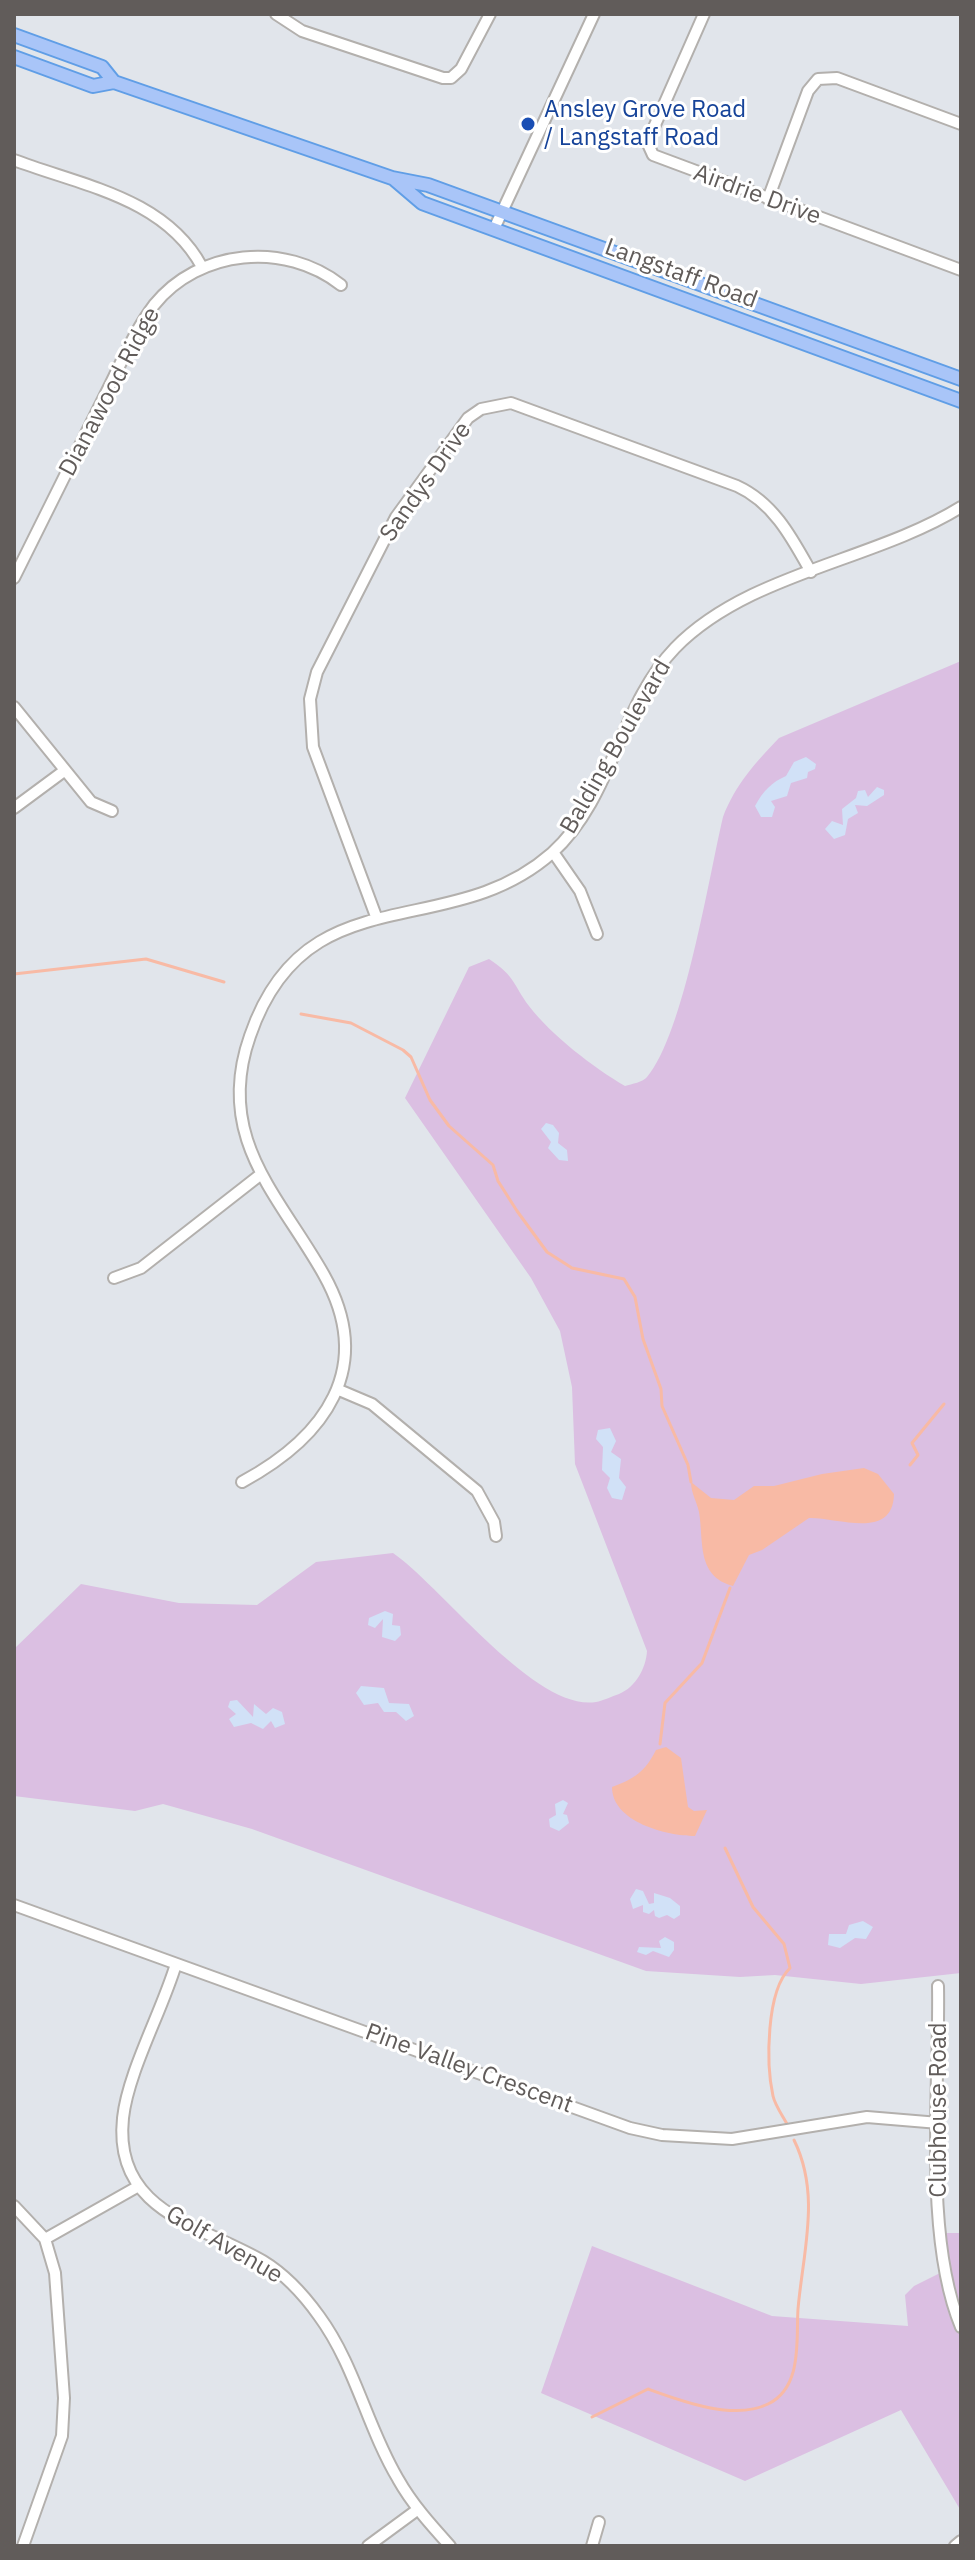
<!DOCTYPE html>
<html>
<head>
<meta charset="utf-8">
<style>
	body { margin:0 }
	#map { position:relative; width:975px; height:2560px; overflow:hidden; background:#e1e5eb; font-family:"IBM Plex Sans",sans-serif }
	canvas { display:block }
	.frame { position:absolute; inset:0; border:16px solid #615c5a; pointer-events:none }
</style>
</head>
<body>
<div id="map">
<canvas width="975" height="2560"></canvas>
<div class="frame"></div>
</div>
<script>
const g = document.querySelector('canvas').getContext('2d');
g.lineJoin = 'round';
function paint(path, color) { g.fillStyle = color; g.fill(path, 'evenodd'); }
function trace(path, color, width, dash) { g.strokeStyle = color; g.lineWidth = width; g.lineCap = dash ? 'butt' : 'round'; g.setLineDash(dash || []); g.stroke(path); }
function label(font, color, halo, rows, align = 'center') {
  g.font = font + ' "IBM Plex Sans",sans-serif'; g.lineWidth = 6; g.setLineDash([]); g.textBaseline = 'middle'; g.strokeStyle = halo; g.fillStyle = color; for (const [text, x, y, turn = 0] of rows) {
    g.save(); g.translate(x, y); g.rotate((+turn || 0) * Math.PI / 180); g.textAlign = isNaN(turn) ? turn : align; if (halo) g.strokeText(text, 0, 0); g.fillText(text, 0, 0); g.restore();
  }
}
paint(new Path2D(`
	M961,661V1973L861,1984L775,1975L740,1977L646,1971L252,1829L163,1804L135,1811L14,1796V1649L81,1584L179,1603L257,1605L316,1562L393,1553C440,1585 535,1712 596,1702C603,1701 612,1696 619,1694C636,1687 646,1668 647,1651L575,1464L572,1387L560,1331L531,1278L405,1098L469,967L489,959C516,977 512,983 529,1006C551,1035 594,1068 625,1086C632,1084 643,1082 647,1077C684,1034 709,876 723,817C735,785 756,762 779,738Z
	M946,2233H961V2511L901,2410L745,2481L541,2393L592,2246L772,2316L908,2326L905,2295L914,2286L942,2272L940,2244Z`), '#dbbfe2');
paint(new Path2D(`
	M806,757L816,764L815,769L808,772L807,778L791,783L787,796L771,801L775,807L772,817H761L755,806C763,791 772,782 786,776L794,762Z
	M877,787L884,790V795L867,806L855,805L858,813L848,819L845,835L834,839L825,829L832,821L843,825L842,809L856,798L858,791L865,790L868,797Z
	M546,1123L553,1125L559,1133L558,1143L567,1150L568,1161L559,1160L548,1148L551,1142L541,1129Z
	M610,1428L616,1441L611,1452L621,1459L619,1478L626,1487L622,1500L612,1498L607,1488L610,1478L602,1470L603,1447L596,1439L598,1430Z
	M385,1611L393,1614L392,1625L400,1626L401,1635L395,1641L382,1637L383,1619L375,1628L368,1625L369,1618Z
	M361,1686L384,1688L389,1703L409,1704L414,1716L406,1721L396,1712H384L378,1703L364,1705L356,1693Z
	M237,1700L253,1717L254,1704L266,1714L273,1708L282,1712L285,1724L275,1728L271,1721L263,1729L251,1723L234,1727L229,1719L236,1714L228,1707L230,1701Z
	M563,1800L568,1803L563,1814L567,1815L569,1823L559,1831L550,1827L549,1819L556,1815L555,1804Z
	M636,1889L643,1891L649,1904L654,1903V1893L670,1898L680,1906V1915L674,1919L667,1915L659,1918L655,1916L654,1910L649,1914L643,1912V1905L633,1909L630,1899Z
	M863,1921L873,1927L866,1939L855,1938L840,1948L828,1945L829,1934H846L849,1925Z
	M665,1937L674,1942V1950L669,1957L653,1951L646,1955L637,1952L639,1947L661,1948L659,1941Z`), '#d1e1f7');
paint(new Path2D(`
	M864,1468L878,1474L894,1494C893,1541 837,1517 809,1518L762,1550L749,1555L733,1586C696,1576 704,1541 699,1512C697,1502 691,1493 691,1482L711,1498L734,1500L754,1486H774L822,1474Z
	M666,1747L681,1758L688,1807L694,1811L707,1810L695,1836C667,1836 612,1822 612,1787C634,1779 645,1772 656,1750Z`), '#f8baa5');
trace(new Path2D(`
	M14,974L146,959L224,982
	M301,1014L351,1023L403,1050L411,1057L430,1100L449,1126L493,1165L498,1181L517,1211L547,1252L572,1268L624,1279L635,1297L643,1339L661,1389L662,1406L688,1465L691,1482
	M910,1465L918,1455L912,1443L944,1404
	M660,1744L665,1703L702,1663L730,1588
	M725,1848L753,1907L784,1944L790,1968C766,1991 766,2064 773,2096C775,2105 782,2115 787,2124
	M592,2417L648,2389C681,2401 734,2421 768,2404C803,2387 796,2339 798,2309C803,2251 821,2195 794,2140`), '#f8baa5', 3);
const minor = new Path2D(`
	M276,14L302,31L443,78H451L461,69L490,14
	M704,14L651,134L648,144L653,155L961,270
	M14,160C83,186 165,198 202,267
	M768,199L808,91L818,79L837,78L961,124
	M494,229L594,14
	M14,578C44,518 74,457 104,397C120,366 133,333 154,305C199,249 285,241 341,285
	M14,707L91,802L112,811
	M14,808L64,771
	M553,852L580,891L597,934
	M377,919L313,747L310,699L317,672L396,517L468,418L481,409L511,403L737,486C774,503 792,538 811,572
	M114,1278L141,1268L260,1175
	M339,1390L372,1404L477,1491L494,1522L496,1536
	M242,1482C325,1437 376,1368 324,1275C279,1195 214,1138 250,1036C306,872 448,945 552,853C613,798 619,706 675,648C748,573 874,561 961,507
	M14,1905L630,2128L662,2135L732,2139L867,2117L939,2123
	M176,1964C162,2011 128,2072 123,2118C113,2212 201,2225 263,2261C286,2275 304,2295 319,2316C355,2365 367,2427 398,2479C412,2504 431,2525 450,2546
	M938,1986C940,2086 923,2236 961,2327
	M14,2206L45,2239L55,2273L64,2398L62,2436L23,2546
	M45,2239L137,2187
	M368,2546L417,2510
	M592,2546L599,2522
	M955,2546L961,2541`);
const major = new Path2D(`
	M14,35L102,67L114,82
	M14,57L93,86L114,82L392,178L428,185L961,379
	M395,180L422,203L961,401`);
trace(minor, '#b3b0ad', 14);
trace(major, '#609ee6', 16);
trace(minor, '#fff', 10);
trace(major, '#a9c5f8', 12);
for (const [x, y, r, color] of [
	[528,124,8,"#1a4fb4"]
]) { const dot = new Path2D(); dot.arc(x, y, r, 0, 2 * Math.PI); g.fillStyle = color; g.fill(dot); trace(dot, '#fff', 3); }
label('24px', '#164399', '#fff', [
	["Ansley Grove Road",544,110],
	["/ Langstaff Road",544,138]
], 'left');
label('24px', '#615c5a', '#fff', [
	["Airdrie Drive",757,195,20],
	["Langstaff Road",681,274,20],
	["Dianawood Ridge",110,392,-62],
	["Sandys Drive",426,482,-55],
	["Balding Boulevard",616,747,-60],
	["Pine Valley Crescent",469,2069,20],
	["Clubhouse Road",939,2110,-90],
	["Golf Avenue",224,2245,30]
]);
</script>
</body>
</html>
